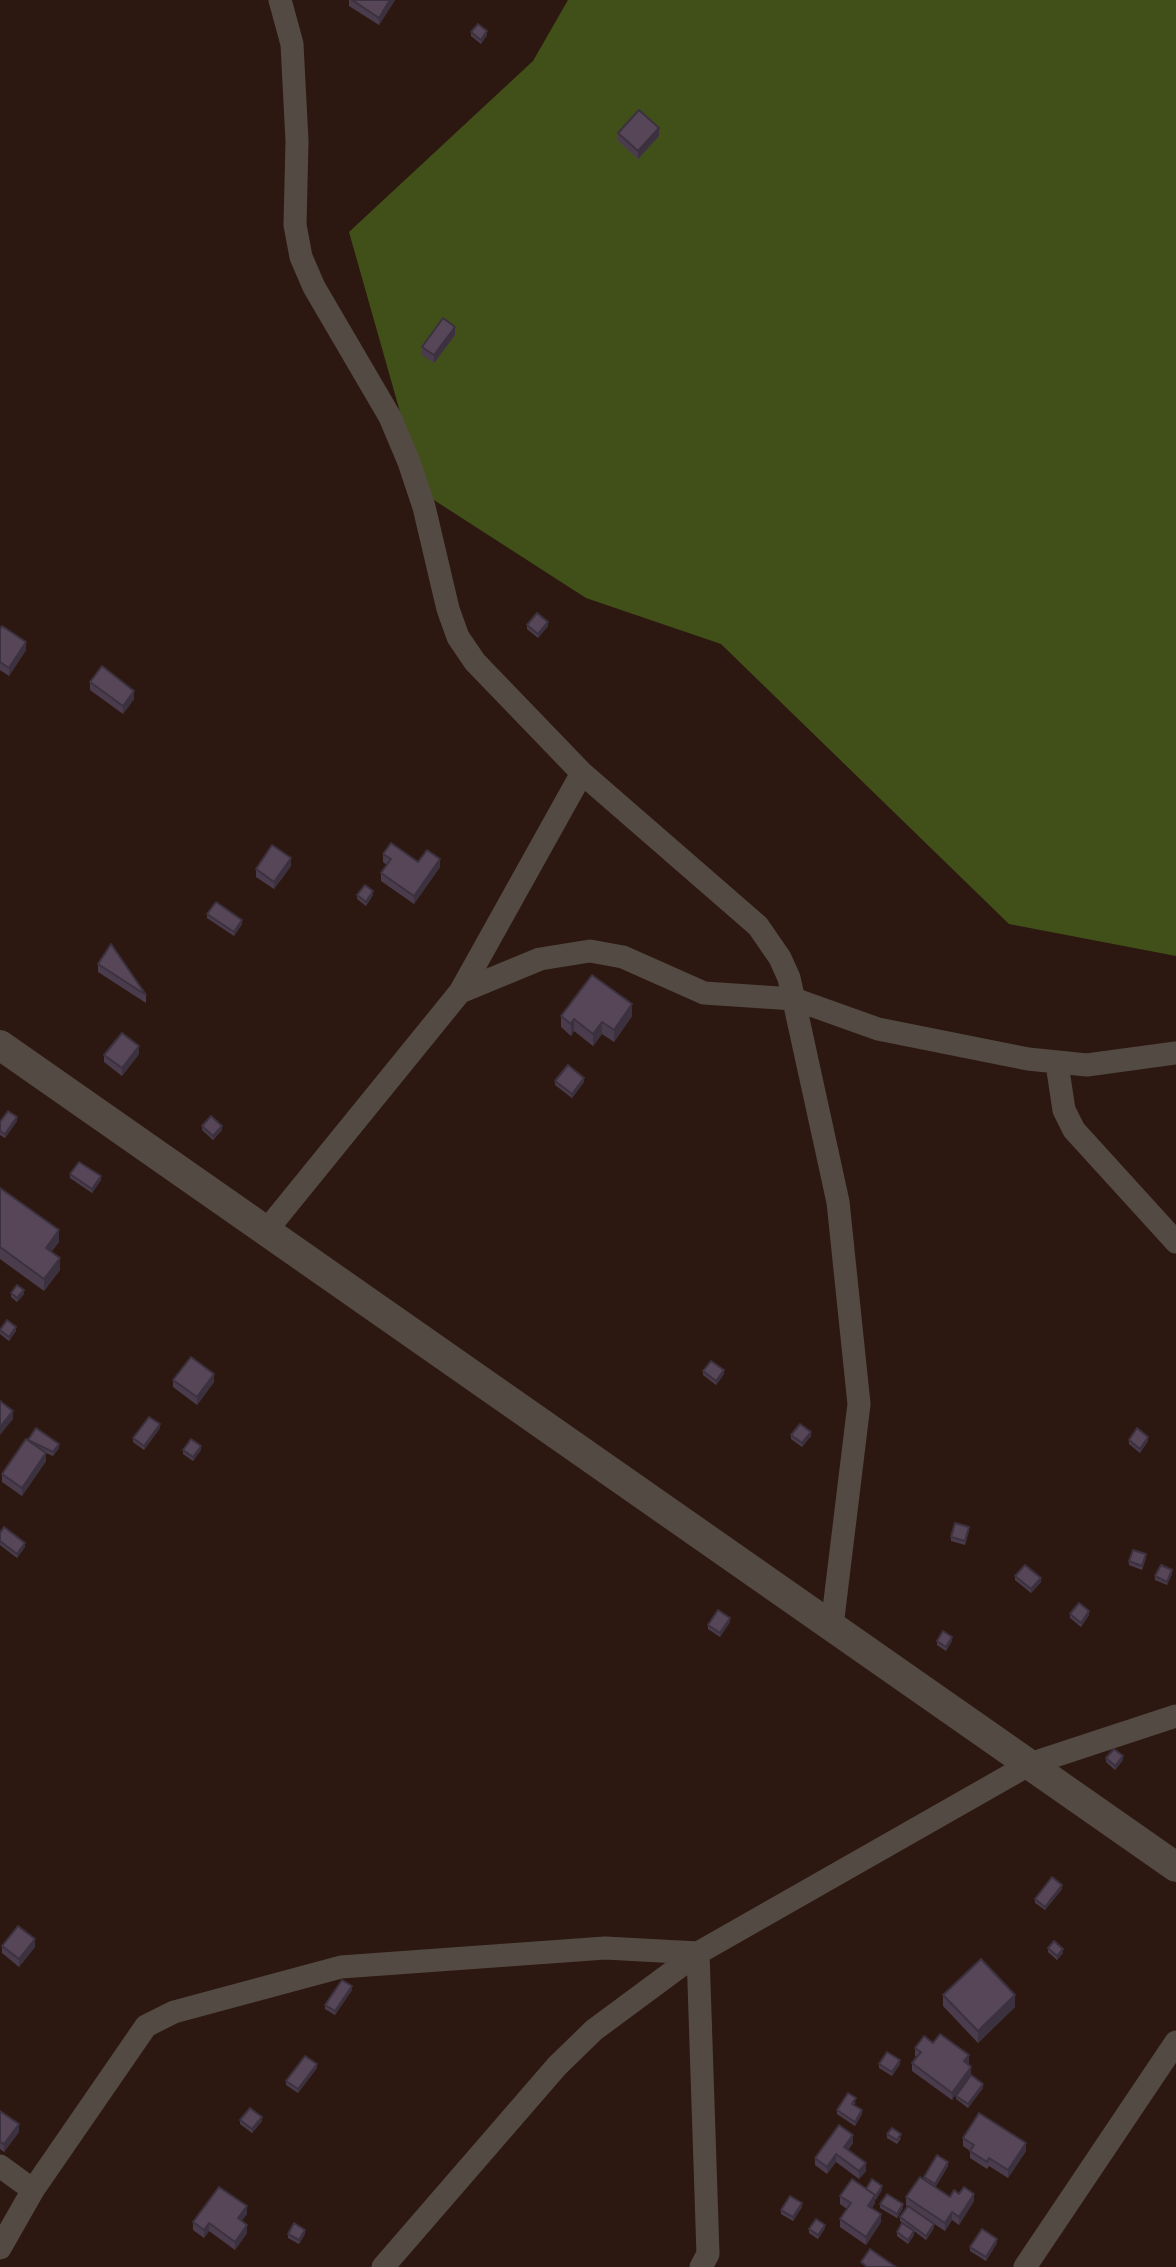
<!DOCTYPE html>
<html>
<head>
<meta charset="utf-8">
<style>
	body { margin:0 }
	canvas { display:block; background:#2c1810 }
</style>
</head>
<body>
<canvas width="1176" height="2267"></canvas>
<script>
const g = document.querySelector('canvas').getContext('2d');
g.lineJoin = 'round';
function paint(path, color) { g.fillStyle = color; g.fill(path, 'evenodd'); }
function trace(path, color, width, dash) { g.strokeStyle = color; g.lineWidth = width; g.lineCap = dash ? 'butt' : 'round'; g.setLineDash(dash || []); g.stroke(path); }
paint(new Path2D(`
	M568,0H1176V956L1009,924L721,644L586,598L423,493L349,232L533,61Z`), '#415019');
trace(new Path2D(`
	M280,0L292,44L297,141L295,225L301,257L314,287L390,417L409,462L424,507L448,609L458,637L475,662L582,773L758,926L780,958L789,978L838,1202L859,1404L832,1626
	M460,992L540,959L590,951L623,957L704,993L794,999L878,1029L1028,1059L1087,1065L1176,1053
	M1057,1064L1064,1110L1074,1130L1176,1242
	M266,1231L460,992L582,773
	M698,1953L708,2254L701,2267
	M0,2166L33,2190
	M0,2248L33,2190L146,2026L174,2012L341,1967L605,1948L698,1953
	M383,2267L557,2066L594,2030L698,1953L1030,1764L1176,1716
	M1025,2267L1176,2042`), '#534b43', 23);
trace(new Path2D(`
	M0,1045L1176,1867`), '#534b43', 30);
paint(new Path2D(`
	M349,0H395L379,25L349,6Z
	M471,32L487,35L481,44L471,36Z
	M618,133L659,136L638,159L618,141Z
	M455,335L434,363L422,355V347Z
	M527,625L548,626L538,638L527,629Z
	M0,629L26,650L9,676L0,670Z
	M90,682L134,699L123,714L90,690Z
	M383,854L440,867L414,904L381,881V873L387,865L383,862Z
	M291,866L274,889L256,877V869Z
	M357,895H373L366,906L357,899Z
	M207,914L242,924L234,936L207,918Z
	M98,964L146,995V1003L98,972Z
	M561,1016H632L614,1042L602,1034L593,1046L574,1031L571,1036L561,1027Z
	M139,1054L122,1076L104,1062V1055Z
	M555,1081L584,1082L572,1098L555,1085Z
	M17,1121L5,1138L0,1135V1122Z
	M202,1126L222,1130L213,1140L202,1130Z
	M70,1174L101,1180L92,1193L70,1178Z
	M0,1188L59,1242L51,1252L60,1270L44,1291L0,1259Z
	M11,1293L24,1294L17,1302L11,1297Z
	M0,1329L16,1331L9,1341L0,1334Z
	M703,1371L724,1374L716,1385L703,1375Z
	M173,1380L214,1382L197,1405L173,1387Z
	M160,1428L144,1450L133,1442V1438Z
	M791,1435L811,1436L802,1447L791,1439Z
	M1129,1440L1148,1441L1140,1453L1129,1444Z
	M28,1441L59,1448L53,1456L46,1453V1461L22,1496L2,1482V1474Z
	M183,1450H201L193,1461L183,1454Z
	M969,1531L965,1545L951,1541V1537Z
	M0,1533L25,1547L17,1558L0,1545Z
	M1146,1558L1142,1570L1129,1565V1561Z
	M1172,1574L1167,1585L1155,1580V1576Z
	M1015,1576L1041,1582L1031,1593L1015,1580Z
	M1070,1614L1089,1615L1081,1627L1070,1618Z
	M730,1622L720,1637L708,1629V1625Z
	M937,1641H952L946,1651L937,1645Z
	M1106,1758L1123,1760L1115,1770L1106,1762Z
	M1062,1889L1045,1910L1035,1903V1899Z
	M2,1946L35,1947L19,1967L2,1953Z
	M1048,1948L1063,1953L1057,1960L1048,1952Z
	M352,1990L335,2015L325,2009V2005Z
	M943,1995L1015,2007L978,2043L943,2006Z
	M933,2043L969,2063L952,2100L912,2071V2063L917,2057L915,2056V2048Z
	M879,2064H900L892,2076L879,2068Z
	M317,2068L298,2093L286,2085V2081Z
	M983,2088L968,2108L956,2099V2096Z
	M856,2102L854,2105L862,2114L855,2126L837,2114V2110Z
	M0,2111L19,2132L4,2152L0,2149Z
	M240,2120L262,2121L252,2133L240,2124Z
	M887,2134L901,2138L897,2144L887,2138Z
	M963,2138L1026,2151L1008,2178L989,2166L987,2169L970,2158V2151L963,2146Z
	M853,2143L848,2150L866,2171L859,2179L836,2162L827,2174L815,2165V2158Z
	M948,2166L935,2188L950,2197L959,2194L974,2201L959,2225L952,2220L945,2231L927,2219L934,2228L926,2240L914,2231V2235L908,2244L897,2236V2232L910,2228L900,2221V2217L907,2206L906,2205V2197L924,2180V2177Z
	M866,2189L882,2190L875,2200V2203L872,2208L881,2222L866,2245L840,2227V2219L847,2209L840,2204V2196Z
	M880,2204L903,2208L897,2218L880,2208Z
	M802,2207L793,2221L781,2214V2210Z
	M247,2214L241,2221L247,2233L235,2250L209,2231L204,2238L193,2230V2222Z
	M825,2228L818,2239L809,2233V2229Z
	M288,2234H305L299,2244L288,2238Z
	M997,2243L986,2261L970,2251V2247Z`), '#4a3c4c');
paint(new Path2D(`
	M390,0H395L379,25V18Z
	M487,31V35L481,44V40Z
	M659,128V136L638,159V151Z
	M455,327V335L434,363V355Z
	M548,622V626L538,638V634Z
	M26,642V650L9,676V668Z
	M134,691V699L123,714V706Z
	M291,858V866L274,889V882Z
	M440,859V867L414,904V896Z
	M373,891V895L366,906V902Z
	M242,920V924L234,936V932Z
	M632,1004V1016L614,1042V1030Z
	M574,1019V1031L571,1036V1024Z
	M602,1022V1034L593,1046V1034Z
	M139,1046V1054L122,1076V1068Z
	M584,1078V1082L572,1098V1094Z
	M17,1117V1121L5,1138V1134Z
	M222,1126V1130L213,1140V1136Z
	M101,1176V1180L92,1193V1189Z
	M59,1230V1242L46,1259V1248Z
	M60,1258V1270L44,1291V1279Z
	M24,1290V1294L17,1302V1298Z
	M16,1327V1331L9,1341V1337Z
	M724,1370V1374L716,1385V1381Z
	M214,1374V1382L197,1405V1397Z
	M13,1411V1419L0,1435V1427Z
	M160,1424V1428L144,1450V1446Z
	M811,1432V1436L802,1447V1443Z
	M1148,1437V1441L1140,1453V1449Z
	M59,1444V1448L53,1456V1452Z
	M201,1446V1450L193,1461V1457Z
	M46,1453V1461L22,1496V1488Z
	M25,1543V1547L17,1558V1554Z
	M1172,1570V1574L1167,1585V1582Z
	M1041,1578V1582L1031,1593V1589Z
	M1089,1611V1615L1081,1627V1623Z
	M730,1618V1622L720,1637V1633Z
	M952,1637V1641L946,1651V1647Z
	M1123,1756V1760L1115,1770V1766Z
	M1062,1885V1889L1045,1910V1907Z
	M35,1939V1947L19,1967V1959Z
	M1063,1949V1953L1057,1960V1956Z
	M352,1986V1990L335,2015V2011Z
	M1015,1995V2007L978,2043V2031Z
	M969,2055V2063L964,2069V2061Z
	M900,2060V2064L892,2076V2072Z
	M317,2064V2068L298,2093V2089Z
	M971,2067V2075L952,2100V2093Z
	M983,2084V2088L968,2108V2104Z
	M862,2110V2114L855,2126V2122Z
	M262,2117V2121L252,2133V2129Z
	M19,2124V2132L4,2152V2144Z
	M853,2135V2143L844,2155V2147Z
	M1026,2143V2151L1008,2178V2170Z
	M836,2154V2162L827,2174V2167Z
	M948,2162V2166L935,2188V2184Z
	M866,2163V2171L859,2179V2171Z
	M882,2186V2190L876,2200V2196Z
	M974,2194V2201L959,2225V2217Z
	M875,2195V2203L868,2214V2206Z
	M802,2203V2207L793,2221V2217Z
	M903,2204V2208L897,2218V2214Z
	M247,2206V2214L238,2226V2218Z
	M952,2212V2220L945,2231V2223Z
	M881,2214V2222L866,2245V2237Z
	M209,2223V2231L204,2238V2230Z
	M934,2224V2228L926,2240V2236Z
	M247,2225V2233L235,2250V2242Z
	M825,2225V2228L818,2239V2235Z
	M305,2230V2234L299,2244V2240Z
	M914,2231V2235L908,2244V2240Z
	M997,2239V2243L986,2261V2257Z`), '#3c313e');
const building = new Path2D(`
	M352,0H390L379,18Z
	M478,24L487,31L481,40L471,32Z
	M639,110L659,128L638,151L618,133Z
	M443,318L455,327L434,355L422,347Z
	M537,613L548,622L538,634L527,625Z
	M2,626L26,642L9,668L0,662V629Z
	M102,666L134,691L123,706L90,682Z
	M391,843L418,862L427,850L440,859L414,896L381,873L391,859L383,854Z
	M272,845L291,858L274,882L256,869Z
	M365,885L373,891L366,902L357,895Z
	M216,902L242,920L234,932L207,914Z
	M111,944L146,995L98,964Z
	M592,975L632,1004L614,1030L602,1022L593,1034L574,1019L571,1024L561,1016Z
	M122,1033L139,1046L122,1068L104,1055Z
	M568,1065L584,1078L572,1094L555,1081Z
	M8,1111L17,1117L5,1134L0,1131V1122Z
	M211,1116L222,1126L213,1136L202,1126Z
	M79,1162L101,1176L92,1189L70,1174Z
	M0,1188L59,1230L46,1248L60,1258L44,1279L0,1247Z
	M17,1285L24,1290L17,1298L11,1293Z
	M7,1320L16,1327L9,1337L0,1330Z
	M191,1357L214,1374L197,1397L173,1380Z
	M711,1361L724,1370L716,1381L703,1371Z
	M0,1401L13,1411L0,1427Z
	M149,1417L160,1424L144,1446L133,1438Z
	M800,1424L811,1432L802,1443L791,1435Z
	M36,1428L59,1444L53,1452L28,1440Z
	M1137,1428L1148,1437L1140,1449L1129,1440Z
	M26,1439L46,1453L22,1488L2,1474Z
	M191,1439L201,1446L193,1457L183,1450Z
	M955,1523L969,1527L965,1541L951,1537Z
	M4,1527L25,1543L17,1554L0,1541V1533Z
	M1133,1550L1146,1554L1142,1566L1129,1561Z
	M1025,1565L1041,1578L1031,1589L1015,1576Z
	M1161,1565L1172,1570L1167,1582L1155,1576Z
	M1079,1603L1089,1611L1081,1623L1070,1614Z
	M718,1610L730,1618L720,1633L708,1625Z
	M943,1631L952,1637L946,1647L937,1641Z
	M1114,1749L1123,1756L1115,1766L1106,1758Z
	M1052,1877L1062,1885L1045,1907L1035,1899Z
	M18,1926L35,1939L19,1959L2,1946Z
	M1054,1941L1063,1949L1057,1956L1048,1948Z
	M981,1959L1015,1995L978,2031L943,1995Z
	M342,1980L352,1986L335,2011L325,2005Z
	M940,2034L969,2055L964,2061L971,2067L952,2093L912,2063L921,2052L915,2048L924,2036L933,2043Z
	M887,2052L900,2060L892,2072L879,2064Z
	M305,2056L317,2064L298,2089L286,2081Z
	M971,2075L983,2084L968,2104L956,2096Z
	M848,2093L856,2098L852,2104L862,2110L855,2122L837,2110Z
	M250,2108L262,2117L252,2129L240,2120Z
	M0,2111L19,2124L4,2144L0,2142Z
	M979,2113L1026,2143L1008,2170L989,2158L987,2162L970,2151L974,2145L963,2138Z
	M839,2125L853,2135L844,2147L866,2163L859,2171L836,2154L827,2167L815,2158Z
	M892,2128L901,2134L897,2140L887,2134Z
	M937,2155L948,2162L935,2184L924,2177Z
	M920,2177L950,2197L954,2190L959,2194L964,2187L974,2194L959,2217L952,2212L945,2223L906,2197Z
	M852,2179L875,2195L868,2206L881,2214L866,2237L840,2219L851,2203L840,2196Z
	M872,2179L882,2186L876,2196L875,2195L866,2189Z
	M219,2187L247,2206L238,2218L247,2225L235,2242L209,2223L204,2230L193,2222Z
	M887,2194L903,2204L897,2214L880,2204Z
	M790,2196L802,2203L793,2217L781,2210Z
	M908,2206L934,2224L926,2236L900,2217Z
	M816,2219L825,2225L818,2235L809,2229Z
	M294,2223L305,2230L299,2240L288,2234Z
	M902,2223L914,2231L908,2240L897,2232Z
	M982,2229L997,2239L986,2257L970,2247Z
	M870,2249L896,2267H867L861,2262Z`);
paint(building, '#564658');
trace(building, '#3c313e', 2);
</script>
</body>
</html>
